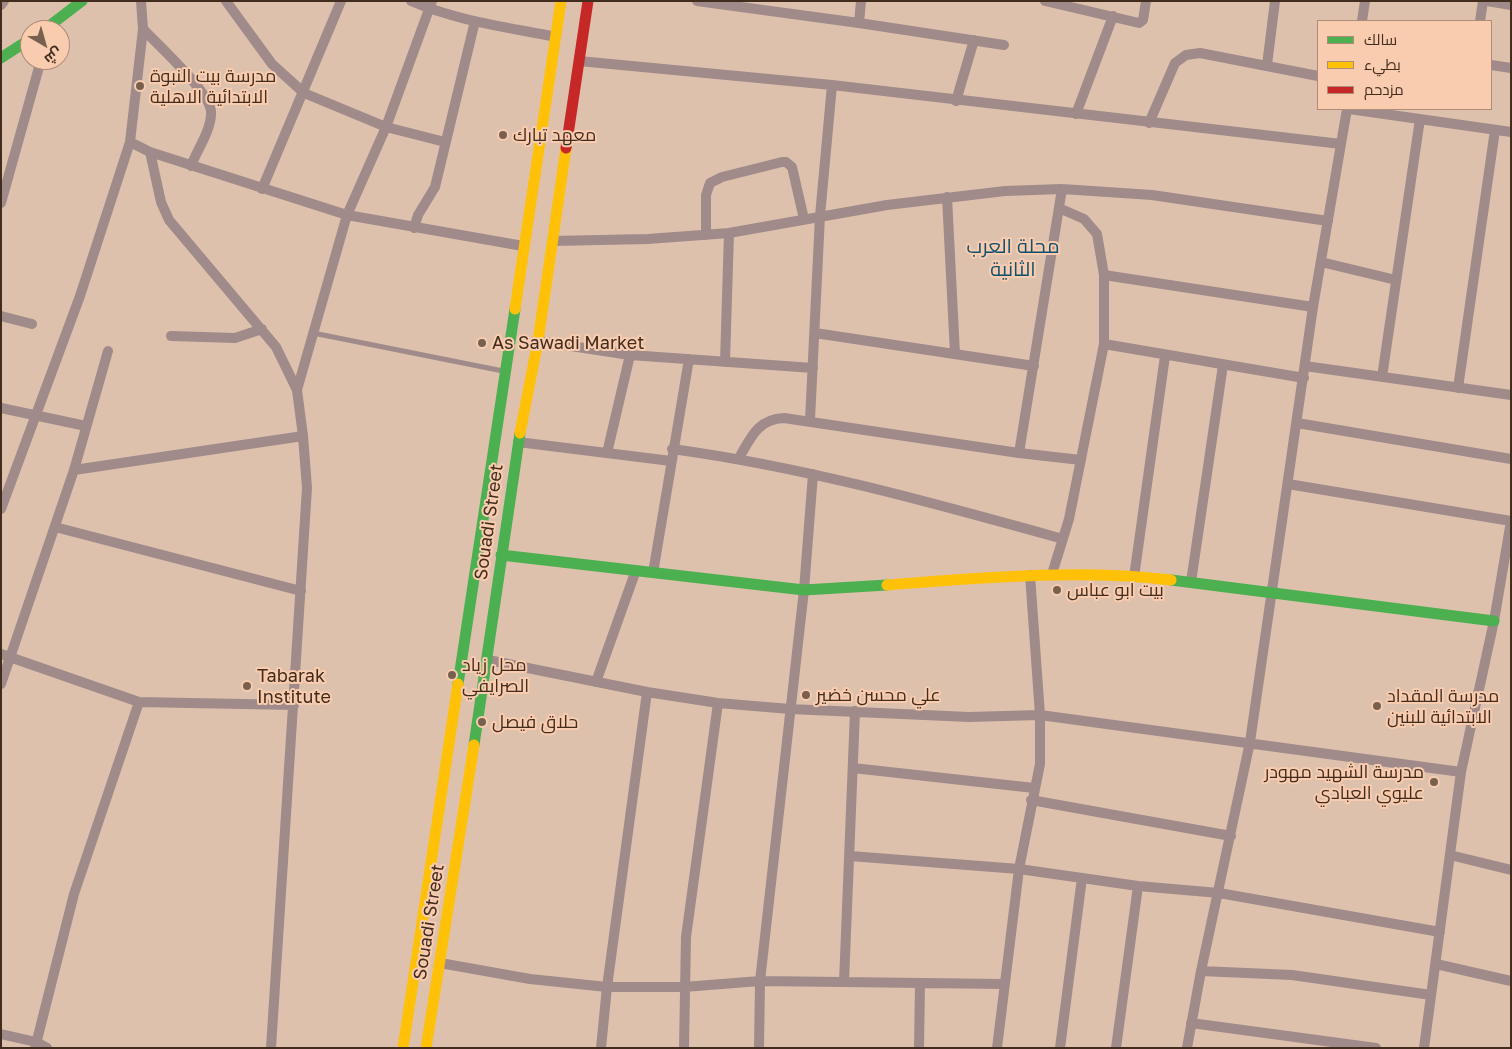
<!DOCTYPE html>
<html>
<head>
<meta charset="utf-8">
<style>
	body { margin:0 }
	#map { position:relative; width:1512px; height:1049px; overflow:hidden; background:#dec1ad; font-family:"Golos Text",Cairo,sans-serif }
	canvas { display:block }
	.frame { position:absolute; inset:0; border:2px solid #412c1d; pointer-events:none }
	.legend { position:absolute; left:1317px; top:20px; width:175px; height:90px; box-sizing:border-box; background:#f9ccaf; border:1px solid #af8c75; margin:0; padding:6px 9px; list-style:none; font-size:15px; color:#412c1d }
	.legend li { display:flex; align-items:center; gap:10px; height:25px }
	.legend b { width:25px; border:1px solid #af8c75 }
	.north { position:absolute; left:20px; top:20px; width:50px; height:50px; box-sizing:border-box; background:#f9ccaf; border:1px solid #af8c75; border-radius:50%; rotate:142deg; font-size:14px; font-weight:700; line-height:20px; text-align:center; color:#412c1d }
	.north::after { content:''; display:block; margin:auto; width:18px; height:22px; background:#78604f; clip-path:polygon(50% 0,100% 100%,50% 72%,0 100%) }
</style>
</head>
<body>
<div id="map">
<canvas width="1512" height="1049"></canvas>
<div class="frame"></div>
<ul class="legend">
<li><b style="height:6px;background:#4caf50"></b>سالك</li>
<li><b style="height:6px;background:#ffc107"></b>بطيء</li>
<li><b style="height:6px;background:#c62828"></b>مزدحم</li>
</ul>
<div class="north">ش</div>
</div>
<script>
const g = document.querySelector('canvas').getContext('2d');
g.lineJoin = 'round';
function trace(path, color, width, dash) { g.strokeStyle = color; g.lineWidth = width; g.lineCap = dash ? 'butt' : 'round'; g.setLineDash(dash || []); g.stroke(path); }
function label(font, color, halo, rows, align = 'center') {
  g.font = font + ' "Golos Text",Cairo,sans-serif'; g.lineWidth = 4; g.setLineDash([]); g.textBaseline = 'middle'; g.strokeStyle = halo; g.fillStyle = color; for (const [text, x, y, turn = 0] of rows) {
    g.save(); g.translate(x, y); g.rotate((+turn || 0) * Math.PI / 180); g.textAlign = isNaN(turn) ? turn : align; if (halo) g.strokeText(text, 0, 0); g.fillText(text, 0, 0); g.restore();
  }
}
trace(new Path2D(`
	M313,333L503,371`), '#a08b8a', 5);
trace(new Path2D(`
	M226,1L272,64L304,93L386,127L445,142
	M411,1C457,21 507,27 556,37
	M697,1L859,23L1004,45
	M1045,1L1139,23L1143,20L1146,1
	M1487,1L1511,5
	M1,5L4,1
	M1362,21L1365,1
	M1480,21L1483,1
	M859,23L861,1
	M143,29C157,44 211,93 211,112C212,129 197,150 191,166
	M579,61L832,85L1341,144
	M1267,65L1275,1
	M1491,65L1511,68
	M956,101L974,40
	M1349,109L1511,132
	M1076,114L1113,16
	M1149,123L1175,63L1186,55L1200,53L1318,76
	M130,142L150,152L347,215L523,246
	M150,152L161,202L169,220L276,347L297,390L303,436L307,488L271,1048
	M262,189L341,1
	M947,197L955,354
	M1,203L41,60
	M414,228L418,215L435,187L475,21
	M706,235V195L710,183L722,177L782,162H786L792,167L804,219
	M552,241L648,239L729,233L887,205L1005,191L1062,189L1152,195L1328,221
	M1321,262L1396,280
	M1104,275L1313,307
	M1,316L32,324
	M815,333L1034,366
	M171,336L235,338L262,329
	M538,341L630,355L813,368
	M1104,344L1304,378
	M725,362L729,233
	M1305,366L1511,395
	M1382,377L1420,119
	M1458,388L1495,130
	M297,390L347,215L386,127L432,1
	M1,408L86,426
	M810,420L820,216L832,85
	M1297,423L1511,459
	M518,442L671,461
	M672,449C805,467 933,503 1063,539
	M607,453L630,355
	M1019,453L1062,189
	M739,458C751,437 758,419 784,418L1019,453L1081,460
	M74,470L303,436
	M1288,484L1511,521
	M1,509L80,296L130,142L143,29L141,1
	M55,527L301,591
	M653,573L689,359
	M1052,574L1069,519L1104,344V275L1097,234L1084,219L1059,208
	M1134,577L1165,356
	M1191,582L1223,365
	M1,654L139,702L294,705
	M488,660L647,692L718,703L790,709L969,717L1040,715L1461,772
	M596,682L636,570
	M1,684L74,470L108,351
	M853,768L1034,788
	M1031,800L1231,836
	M1450,855L1511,870
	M850,856L1019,869L1138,886L1219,893L1440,932
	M440,963L530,979L607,987H684L760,981L1003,984
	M1436,964L1511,981
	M1201,971L1292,975L1431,995
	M844,982L855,711
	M1191,1023L1376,1048
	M1,1034L36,1042L47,1048
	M35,1048L74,894L139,702
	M601,1048L607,987L647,692
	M684,1048L686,937L718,703
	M759,1048L760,981L804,590L813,474
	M919,1048L920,983
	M997,1048L1019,869L1040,764V715L1030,575
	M1060,1048L1082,878
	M1116,1048L1138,886
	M1187,1048L1201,971L1250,742L1313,307L1347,109
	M1424,1048L1461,772L1494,621L1511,521`), '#a08b8a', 10);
trace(new Path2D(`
	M44,30L82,1
	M1,58L30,39
	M501,555L804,590L887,585
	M1171,580L1494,621
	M458,684L515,309
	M474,745L520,433`), '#4caf50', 11);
trace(new Path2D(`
	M515,309L561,1
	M520,433L538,341L566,148
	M887,585C981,578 1076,569 1171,580
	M403,1048L458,684
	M426,1048L474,745`), '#ffc107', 11);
trace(new Path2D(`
	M566,148L588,1`), '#c62828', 11);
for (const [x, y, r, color] of [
	[140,86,5,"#78604f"],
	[503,135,5,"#78604f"],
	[482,343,5,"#78604f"],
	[1057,590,5,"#78604f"],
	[452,675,5,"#78604f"],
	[247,686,5,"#78604f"],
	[806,695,5,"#78604f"],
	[1377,706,5,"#78604f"],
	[482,722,5,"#78604f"],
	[1434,782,5,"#78604f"]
]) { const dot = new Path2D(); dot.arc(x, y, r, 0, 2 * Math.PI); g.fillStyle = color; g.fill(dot); trace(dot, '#f9ccaf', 2); }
label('18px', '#412c1d', '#f9ccaf', [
	["مدرسة بيت النبوة",150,76],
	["الابتدائية الاهلية",150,97],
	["معهد تبارك",513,135],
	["As Sawadi Market",492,343],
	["بيت ابو عباس",1067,590],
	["محل زياد",462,665],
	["الصرايفي",462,686],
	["Tabarak",257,676],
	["Institute",257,697],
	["علي محسن خضير",816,695],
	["مدرسة المقداد",1387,696],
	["الابتدائية للبنين",1387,717],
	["حلاق فيصل",492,722],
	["مدرسة الشهيد مهودر",1424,772,"right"],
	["عليوي العبادي",1424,793,"right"]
], 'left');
label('18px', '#412c1d', '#f9ccaf', [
	["Souadi Street",489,522,-82],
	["Souadi Street",429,922,-81]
]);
label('20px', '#0f506f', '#f9ccaf', [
	["محلة العرب",1013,247],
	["الثانية",1013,270]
]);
</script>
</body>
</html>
